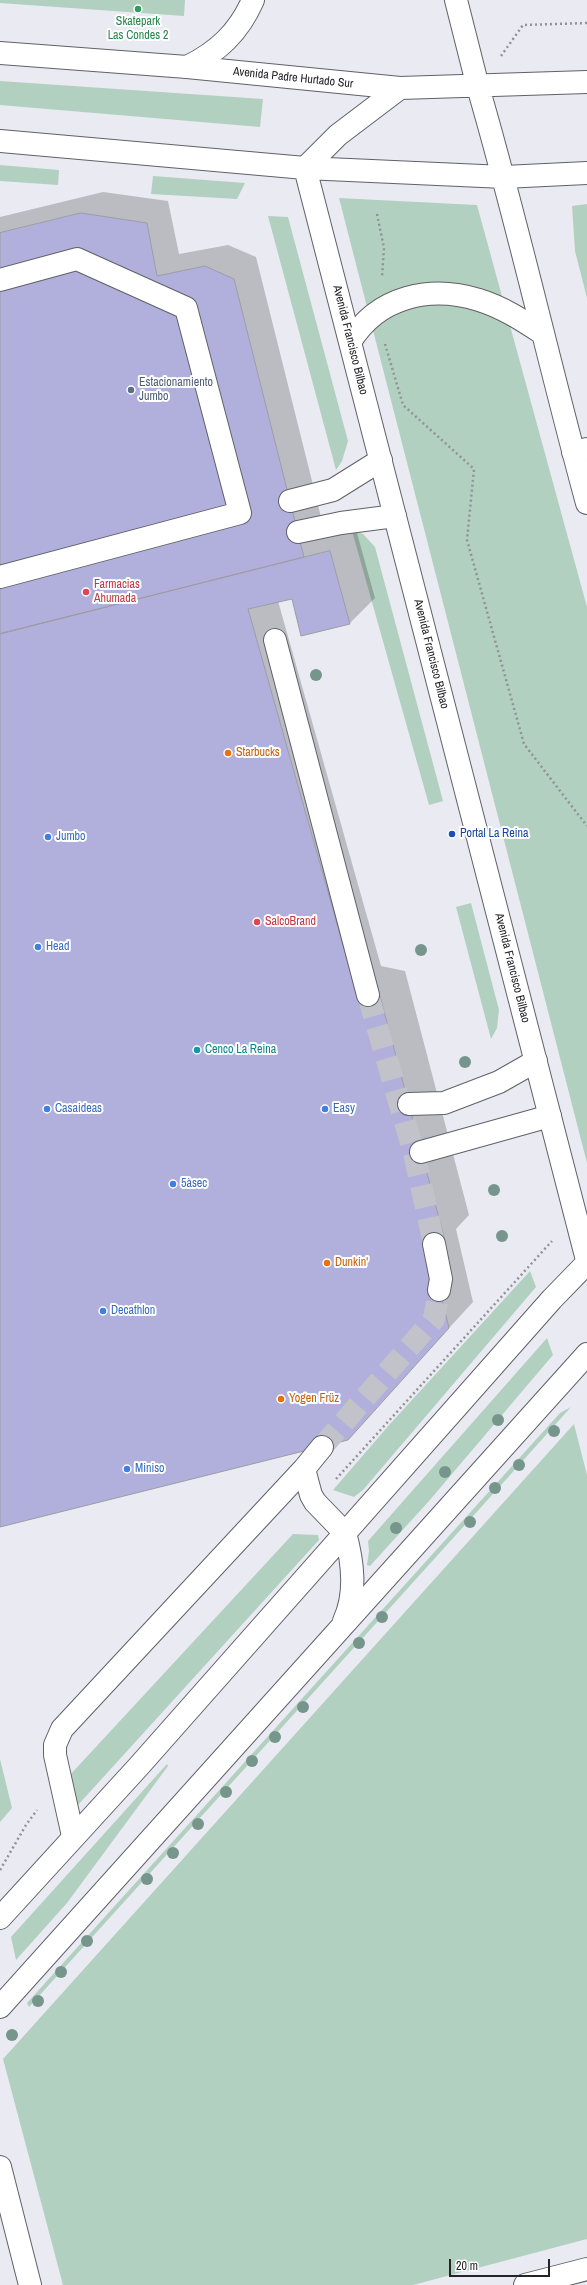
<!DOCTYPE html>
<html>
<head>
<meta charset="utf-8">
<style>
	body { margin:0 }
	#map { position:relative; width:587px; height:2285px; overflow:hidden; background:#eaeaf3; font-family:"Archivo Narrow",sans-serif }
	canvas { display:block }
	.scale { position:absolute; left:449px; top:2259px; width:101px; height:18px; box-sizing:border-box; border:2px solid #242428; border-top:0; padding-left:5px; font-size:12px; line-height:14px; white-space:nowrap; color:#242428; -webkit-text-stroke:3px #fff; paint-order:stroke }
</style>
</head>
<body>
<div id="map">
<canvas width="587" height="2285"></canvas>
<div class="scale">20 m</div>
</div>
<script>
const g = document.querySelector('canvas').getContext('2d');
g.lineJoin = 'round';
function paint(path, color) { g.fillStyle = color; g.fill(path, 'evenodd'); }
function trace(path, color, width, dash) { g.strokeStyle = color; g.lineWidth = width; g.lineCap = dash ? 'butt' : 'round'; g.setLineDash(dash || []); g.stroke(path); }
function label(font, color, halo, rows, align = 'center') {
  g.font = font + ' "Archivo Narrow",sans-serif'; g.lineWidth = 4; g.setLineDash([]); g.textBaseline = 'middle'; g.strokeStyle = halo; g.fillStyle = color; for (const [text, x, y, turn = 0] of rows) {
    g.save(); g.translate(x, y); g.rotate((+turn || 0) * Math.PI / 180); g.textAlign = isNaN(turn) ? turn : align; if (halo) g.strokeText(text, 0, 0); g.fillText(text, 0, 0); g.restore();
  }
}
paint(new Path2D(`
	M0,0H185L184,16L0,3Z
	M0,81L263,99L260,127L0,105Z
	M0,165L59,170L58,185L0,181Z
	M153,176L245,183L237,199L151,194Z
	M339,198L477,205L587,607V1163Z
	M587,204V298L575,251L572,206Z
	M268,216L288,217L348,441L342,461L336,470Z
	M352,531L363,534L375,547L443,801L429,805Z
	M471,903L499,1010L497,1028L491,1039L456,907Z
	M530,1271L536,1287L363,1490L354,1497L333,1490L390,1424Z
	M547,1338L553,1355L429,1501L370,1566L367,1565L369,1551L368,1541Z
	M571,1407L502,1484L29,2007L27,2003L560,1413Z
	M574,1424L587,1475V2239L413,2285H63L3,2059Z
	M293,1534L318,1535L319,1540L78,1805L73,1802L69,1776Z
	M0,1759L12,1808L0,1822Z
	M167,1764L168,1766L67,1903L16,1960L11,1937Z`), '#b2d0bf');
paint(new Path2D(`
	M103,192L168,201L179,254L228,245L256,257L325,533L355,526L375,598L350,623L292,598L278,601L381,966L405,971L469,1215L456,1229L473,1302L347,1439L0,1526V217Z`), '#0003');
const building = new Path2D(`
	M81,213L147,223L157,276L205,266L234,279L304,557L0,634V233Z
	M330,551L350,624L301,636L292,599L248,609L356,991L380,996L445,1241L429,1245L449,1328L348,1440L0,1527V634Z`);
paint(building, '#b1b0dc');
trace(building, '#9c9ca5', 1);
trace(new Path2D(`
	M368,995L414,1153L434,1244
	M322,1447L434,1319L439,1290`), '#c2c2ca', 22, [22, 11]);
const minor = new Path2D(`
	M456,0L478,87
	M187,67C218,52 239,32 253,0
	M0,280L77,259L186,308L240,513L0,577
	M573,452L587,449
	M290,501L333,490L381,460
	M298,532L341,523L395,516
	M275,640L368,995
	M409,1104L444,1103L499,1082L536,1061
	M421,1152L550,1116
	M434,1244L441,1279L439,1290
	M304,1469L311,1495L315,1502L345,1533
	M73,1836L55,1755V1745L62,1729L304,1469L322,1447
	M0,2167L30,2285
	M525,2285L587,2269`);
const major = new Path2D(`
	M0,53L187,67L400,88L587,82
	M478,87C518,224 549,364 587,503
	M0,141L305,168L504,177L587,173
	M305,168L587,1260
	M305,168L338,135L400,88
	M350,342C378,296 430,285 479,300C502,307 522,320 542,333
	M344,1621C357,1593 353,1562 345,1533
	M0,1918L139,1766L552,1299L587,1263
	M0,2007L587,1354`);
trace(minor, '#606068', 24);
trace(major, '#606068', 24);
trace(new Path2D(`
	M501,56L523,25L587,23
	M377,214L384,248L382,277
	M385,344L403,405L474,469L467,540L524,744L587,826
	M336,1479L552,1241
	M0,1870L26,1825L37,1810`), '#919197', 2.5, [2, 3]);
trace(minor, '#fff', 22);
trace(major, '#fff', 22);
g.fillStyle = '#76968c';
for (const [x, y] of [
	[316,675],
	[421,950],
	[465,1062],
	[494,1190],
	[502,1236],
	[498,1420],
	[554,1431],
	[519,1465],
	[445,1472],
	[495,1488],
	[470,1522],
	[396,1528],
	[382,1617],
	[359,1643],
	[303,1707],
	[275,1737],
	[252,1761],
	[226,1792],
	[198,1824],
	[173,1853],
	[147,1879],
	[87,1941],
	[61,1972],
	[38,2001],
	[12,2035]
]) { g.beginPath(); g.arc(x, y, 6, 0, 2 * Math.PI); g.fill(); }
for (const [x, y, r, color] of [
	[138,9,4,"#2e9e5b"],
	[131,390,4,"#5c6f8a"],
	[86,592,4,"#e0444e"],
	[228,753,4,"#e8710a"],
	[452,834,4,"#1a4fb4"],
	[48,837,4,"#3f7fe0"],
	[257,922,4,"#e0444e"],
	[38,947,4,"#3f7fe0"],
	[197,1050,4,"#0f9aa8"],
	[47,1109,4,"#3f7fe0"],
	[325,1109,4,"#3f7fe0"],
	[173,1184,4,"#3f7fe0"],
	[327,1263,4,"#e8710a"],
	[103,1311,4,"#3f7fe0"],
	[281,1399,4,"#e8710a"],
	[127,1469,4,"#3f7fe0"]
]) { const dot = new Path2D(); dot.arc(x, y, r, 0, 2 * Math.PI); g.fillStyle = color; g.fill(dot); trace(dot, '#fff', 1.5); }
label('12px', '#27864d', '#fff', [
	["Skatepark",138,22],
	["Las Condes 2",138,36]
]);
label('12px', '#242428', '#fff', [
	["Avenida Padre Hurtado Sur",293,78,6],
	["Avenida Francisco Bilbao",350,340,76],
	["Avenida Francisco Bilbao",431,654,76],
	["Avenida Francisco Bilbao",512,968,76]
]);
label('12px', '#4e5e75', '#fff', [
	["Estacionamiento",139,383],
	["Jumbo",139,397]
], 'left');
label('12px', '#be3a42', '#fff', [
	["Farmacias",94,585],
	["Ahumada",94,599],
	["SalcoBrand",265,922]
], 'left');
label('12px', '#c56008', '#fff', [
	["Starbucks",236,753],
	["Dunkin'",335,1263],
	["Yogen Früz",289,1399]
], 'left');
label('12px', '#164399', '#fff', [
	["Portal La Reina",460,834]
], 'left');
label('12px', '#366cbe', '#fff', [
	["Jumbo",56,837],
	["Head",46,947],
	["Casaideas",55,1109],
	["Easy",333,1109],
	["5àsec",181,1184],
	["Decathlon",111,1311],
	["Miniso",135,1469]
], 'left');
label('12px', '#0d838f', '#fff', [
	["Cenco La Reina",205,1050]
], 'left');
</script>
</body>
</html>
